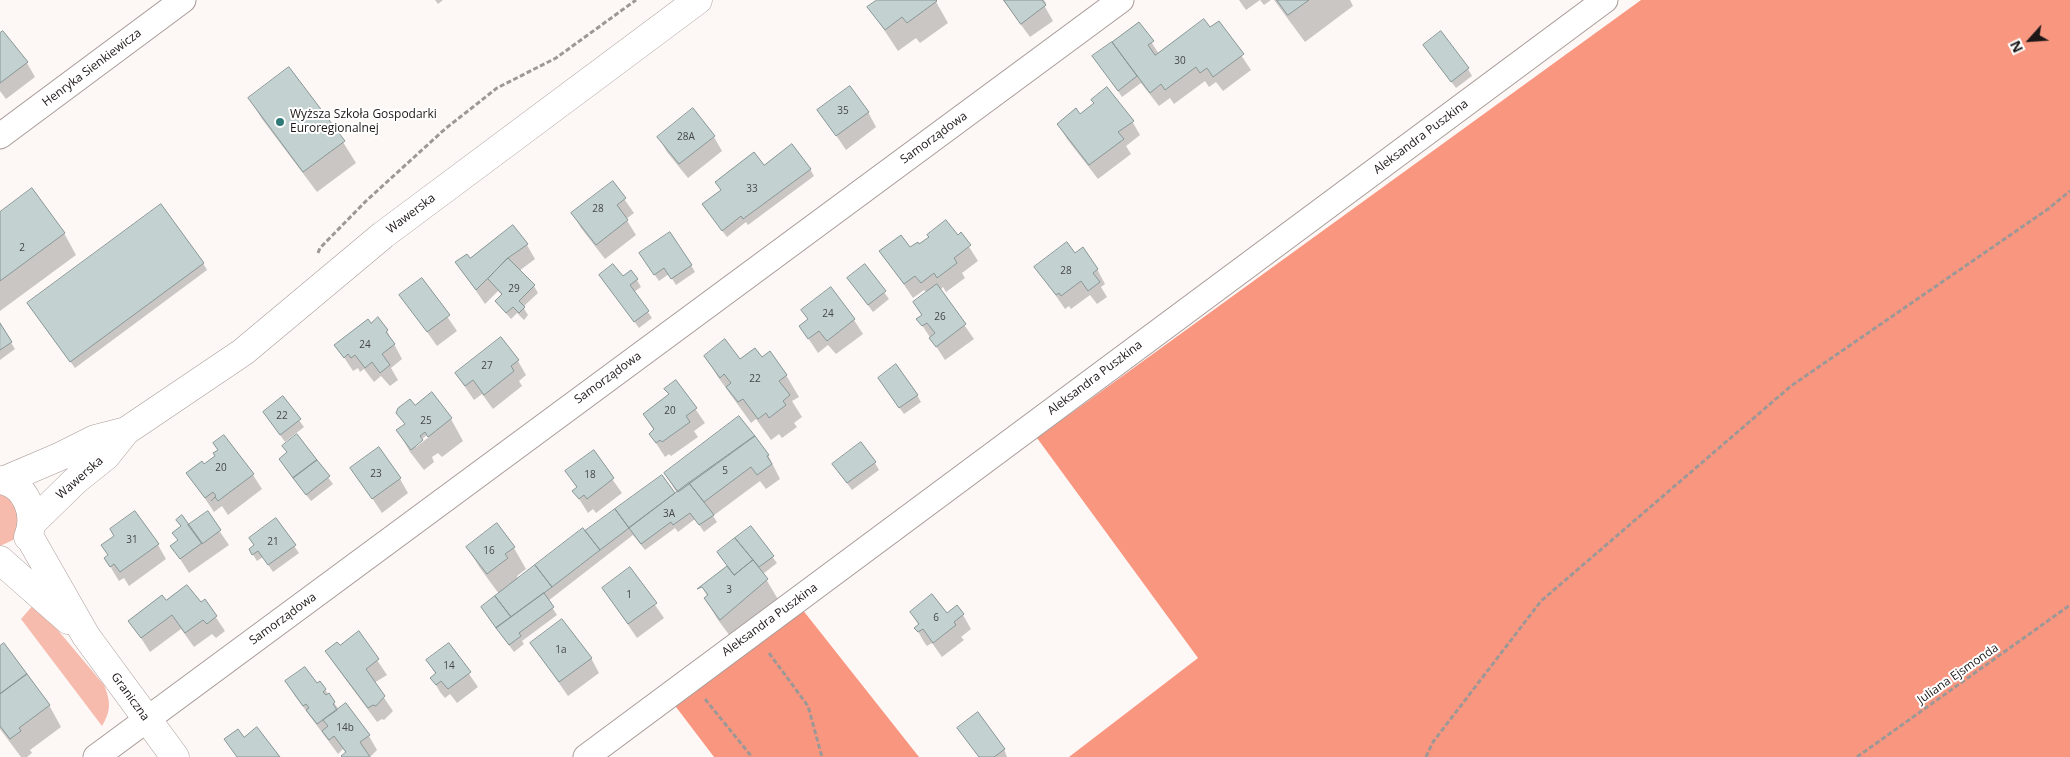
<!DOCTYPE html>
<html>
<head>
<meta charset="utf-8">
<style>
	body { margin:0 }
	#map { position:relative; width:2070px; height:757px; overflow:hidden; background:#fdf8f6; font-family:"Open Sans",sans-serif }
	canvas { display:block }
	.north { position:absolute; left:2005px; top:15px; width:50px; height:50px; -webkit-text-stroke:4px #fff; paint-order:stroke; rotate:244deg; font-size:14px; font-weight:700; line-height:20px; text-align:center; color:#1d1817 }
	.north::after { content:''; display:block; margin:auto; width:18px; height:22px; background:#1d1817; clip-path:polygon(50% 0,100% 100%,50% 72%,0 100%) }
</style>
</head>
<body>
<div id="map">
<canvas width="2070" height="757"></canvas>
<div class="north">N</div>
</div>
<script>
const g = document.querySelector('canvas').getContext('2d');
g.lineJoin = 'round';
function paint(path, color) { g.fillStyle = color; g.fill(path, 'evenodd'); }
function trace(path, color, width, dash) { g.strokeStyle = color; g.lineWidth = width; g.lineCap = dash ? 'butt' : 'round'; g.setLineDash(dash || []); g.stroke(path); }
function label(font, color, halo, rows, align = 'center') {
  g.font = font + ' "Open Sans",sans-serif'; g.lineWidth = 4; g.setLineDash([]); g.textBaseline = 'middle'; g.strokeStyle = halo; g.fillStyle = color; for (const [text, x, y, turn = 0] of rows) {
    g.save(); g.translate(x, y); g.rotate((+turn || 0) * Math.PI / 180); g.textAlign = isNaN(turn) ? turn : align; if (halo) g.strokeText(text, 0, 0); g.fillText(text, 0, 0); g.restore();
  }
}
paint(new Path2D(`
	M0,491L17,503L20,529L13,540L0,546Z
	M35,603L104,685C111,702 111,711 102,726L21,619Z`), '#f7bbae');
paint(new Path2D(`
	M1641,0H2070V757H1069L1198,658L1037,438Z
	M802,609L919,757H714L673,703Z`), '#f99680');
paint(new Path2D(`
	M435,0H443L438,4Z
	M879,0H935L948,23L920,43L916,38L898,51L869,7Z
	M1003,0H1044L1046,3L1044,5L1053,21L1030,37Z
	M1239,0H1271L1264,5L1260,0L1246,10Z
	M1274,0H1350L1353,6L1305,42Z
	M1219,22L1251,70L1223,91L1216,82L1209,87L1205,81L1174,104L1170,98L1159,106L1141,83L1122,97L1094,56L1139,23L1159,54L1210,29Z
	M0,34L27,63L35,77L6,99L0,91Z
	M1429,52L1468,69L1472,76L1456,88Z
	M249,98L343,142L356,163L317,192L262,119Z
	M819,110L868,112L876,127L846,150Z
	M1080,115L1132,121L1140,135L1126,146L1131,154L1098,179L1067,139L1058,124Z
	M714,137L722,151L688,178L667,152L659,138Z
	M764,167L810,169L814,176L748,225L746,222L727,237L703,205Z
	M613,183L634,213L626,219L636,235L605,259L581,228L573,214Z
	M0,213L64,233L76,255L0,311Z
	M961,234L978,261L962,273L965,278L946,292L943,287L940,290L974,339L945,360L918,319L922,316L914,303L927,293L924,290L913,298L881,251L910,249L957,237Z
	M527,245L535,259L519,271L534,286L538,293L523,307L528,315L524,320L517,313L511,319L496,302L502,295L498,291L485,304L457,263Z
	M1075,254L1097,269L1105,284L1101,287L1107,297L1097,304L1090,295L1071,309L1069,306L1065,309L1036,267Z
	M645,261L691,265L695,272L676,285L669,274L659,281Z
	M203,263L207,270L75,368L33,310Z
	M865,266L889,299L873,312L853,285Z
	M600,275L637,280L641,287L634,292L652,318L639,328Z
	M422,280L457,331L437,346L401,295Z
	M802,310L854,320L863,334L836,354L828,345L818,353L800,326L808,320Z
	M377,319L387,331L402,359L391,368L398,380L390,386L381,376L374,382L364,369L360,372L358,368L353,371L336,345Z
	M0,325L15,349L0,360Z
	M705,356L739,361L761,359L786,375L799,397L792,401L802,417L794,423L797,427L782,438L779,434L771,440L756,419L751,423L718,377Z
	M518,361L526,375L519,381L522,386L493,409L482,394L474,400L456,374Z
	M676,381L705,423L694,431L698,437L671,456L669,454L665,457L650,434L654,431L644,414L670,395Z
	M883,385L917,395L921,402L904,414Z
	M432,394L451,419L463,441L442,457L438,453L432,457L434,462L424,470L410,452L398,431L405,425L398,413L415,407ZM427,435L429,437L416,447V444Z
	M283,398L304,427L285,442L264,412Z
	M224,436L253,475L262,489L228,515L222,506L214,512L188,473L204,466L216,456L218,451L214,443Z
	M297,436L333,484L311,501L284,466L288,453Z
	M593,452L622,493L596,513L593,509L588,513L574,491L577,488L567,472Z
	M768,455L780,479L766,489L760,481L713,516L717,522L704,532L695,519L678,532L675,528L645,550L633,535L548,601L557,615L522,641L524,644L514,652L486,614L499,594L480,568L467,547L514,548L526,569L517,576L518,579L662,477L675,495L677,493L665,474Z
	M875,463L879,470L852,490L838,471Z
	M352,468L400,479L408,493L382,513Z
	M207,513L229,545L189,573L172,546L179,541L181,527L177,520L188,527Z
	M276,520L299,553L273,572L263,557L257,561L250,550Z
	M750,528L777,563L763,574L779,601L733,640L718,620L705,599L708,597L702,587L728,566L718,552Z
	M158,545L166,559L129,586L124,578L119,581L114,573L106,559L109,556L103,546Z
	M630,569L664,618L637,638L603,588Z
	M205,601L225,631L216,638L212,634L194,647L181,629L150,652L130,621L165,602L200,604Z
	M911,612L963,615L971,629L961,637L964,640L942,657L932,643L927,646L924,642L916,628L919,626Z
	M359,633L387,675L374,683L393,711L384,720L382,719L377,722L335,665L326,651L339,647Z
	M531,643L591,658L599,673L568,696Z
	M449,645L478,687L457,703L450,694L445,698L440,692L432,678L436,675L428,661Z
	M0,648L49,705L61,727L30,750L32,753L27,757H21L0,729Z
	M287,682L316,685L320,682L339,710L345,705L369,736L377,750L370,757H343L346,753L343,749L338,754L295,696Z
	M1004,749L1007,757H979Z`), '#0003');
const building = new Path2D(`
	M877,0H936L937,1L907,23L902,17L885,30L867,7Z
	M1004,0H1042L1046,5L1021,24Z
	M1277,0H1309L1288,15Z
	M1204,19L1210,27L1219,21L1244,54L1213,77L1207,68L1200,73L1196,67L1165,90L1161,84L1150,93L1112,42L1139,22L1154,41L1148,45L1155,55Z
	M3,31L28,62L0,83V33Z
	M1441,31L1469,68L1451,82L1423,45Z
	M1112,42L1137,76L1118,91L1092,56Z
	M289,67L345,141L303,172L248,98Z
	M850,86L869,112L836,136L817,110Z
	M1107,87L1134,121L1118,132L1124,139L1089,165L1057,124L1076,108L1080,114L1094,103L1091,100Z
	M693,108L715,136L679,164L657,137Z
	M792,144L811,169L743,219L741,216L722,231L702,204L721,190L715,182L754,152L764,165Z
	M613,181L626,198L617,205L628,220L596,245L571,213Z
	M32,188L65,233L0,281V212Z
	M161,204L204,263L70,362L27,303Z
	M946,220L958,235L961,232L971,245L954,258L957,263L937,278L934,273L921,283L915,276L904,284L879,251L901,235L910,247L918,242L919,244L929,237L927,235Z
	M513,225L528,244L508,258L476,290L455,262L467,254L470,258Z
	M670,232L692,265L671,279L664,268L654,275L639,253Z
	M1067,242L1075,253L1083,247L1098,269L1093,273L1100,282L1088,291L1081,281L1061,296L1059,293L1056,295L1034,267Z
	M508,258L535,285L519,301L525,307L519,313L513,307L506,313L495,301L502,294L488,279Z
	M613,264L623,276L631,270L638,279L630,285L649,311L634,322L599,275Z
	M865,264L886,291L868,305L847,278Z
	M422,278L450,315L427,332L399,295Z
	M937,284L966,324L936,347L929,338L935,333L927,323L922,326L916,319L922,315L913,302Z
	M831,287L855,319L827,341L819,331L808,339L799,326L808,319L801,310Z
	M378,317L388,330L386,332L395,344L382,354L390,365L380,373L372,362L365,368L355,355L351,358L348,354L344,358L334,345L368,319L371,323Z
	M0,323L12,342L0,350Z
	M501,337L519,360L511,366L514,371L484,395L473,380L465,386L455,373Z
	M725,339L740,359L755,348L762,357L770,351L787,375L779,381L790,395L783,401L786,405L769,418L766,413L758,419L743,399L738,402L726,387L731,383L724,374L720,378L704,356Z
	M896,364L918,395L899,408L878,378Z
	M676,380L697,408L686,416L690,422L662,442L660,440L656,443L649,434L654,429L643,414L669,394L664,389Z
	M432,392L452,418L428,437L425,432L420,436L423,440L411,450L396,430L405,424L396,413L398,408L410,399L415,405Z
	M283,396L301,419L280,435L263,412Z
	M739,416L755,436L678,492L664,473Z
	M297,434L317,460L293,478L279,459L287,452L282,446Z
	M224,435L254,474L218,501L215,497L211,501L216,496L213,492L205,498L186,473L202,461L204,464L215,456L213,453L218,450L213,443Z
	M755,436L769,455L767,456L772,464L757,475L751,467L704,502L689,483Z
	M861,442L876,462L847,483L832,464Z
	M379,447L401,478L372,499L350,468Z
	M594,450L614,478L587,499L584,495L579,499L572,491L577,487L565,471Z
	M317,460L330,476L306,495L293,478Z
	M662,475L675,493L629,528L615,509Z
	M689,483L714,515L699,525L690,513L673,525L671,522L641,544L629,528Z
	M615,509L629,528L600,550L585,531Z
	M135,511L159,544L120,572L114,564L110,567L104,558L108,555L101,545L114,536L110,529Z
	M208,511L221,530L202,544L188,525Z
	M182,515L202,543L180,559L170,546L178,540L172,533L181,526L176,520Z
	M276,518L296,545L268,565L258,551L252,555L249,549L254,545L249,538Z
	M497,523L515,547L505,554L508,558L487,574L466,547Z
	M751,526L774,556L759,567L735,538Z
	M583,528L600,550L552,587L535,565Z
	M735,538L753,560L734,575L717,552Z
	M753,560L768,579L720,620L704,598L708,595L702,587L697,589L727,566L734,575Z
	M535,565L552,587L511,617L495,596Z
	M630,567L657,603L628,624L602,588Z
	M187,585L201,602L205,599L217,616L207,624L203,620L185,633L172,615L141,638L128,621L162,595L166,600Z
	M544,593L554,607L519,633L521,636L509,645L496,628Z
	M932,594L947,613L957,605L964,614L954,622L956,625L933,643L923,629L918,632L914,628L919,624L910,612Z
	M495,596L511,617L496,628L481,607Z
	M562,619L592,658L559,682L530,643Z
	M359,631L379,659L366,669L385,696L376,706L373,705L368,708L325,651L337,642L340,645Z
	M4,643L27,674L0,694V646Z
	M449,643L471,672L448,689L441,681L436,685L430,678L436,673L426,660Z
	M305,667L317,683L320,681L326,689L323,692L326,695L329,693L335,702L333,704L337,710L317,724L306,710L309,708L306,704L303,706L285,681Z
	M27,674L50,705L19,728L21,731L10,739L0,726V694Z
	M346,703L370,735L360,742L370,757H342L341,756L346,752L334,736L329,740L322,731L328,726L323,720Z
	M978,712L1005,749L994,757H979L957,728Z
	M257,727L280,757H237L224,739L238,729L244,737Z`);
paint(building, '#c3d2d1');
trace(building, '#889696', 1);
const street = new Path2D(`
	M0,136L183,0
	M96,757L1121,0
	M586,757L1605,0`);
const secondary = new Path2D(`
	M0,480C27,484 37,515 28,537
	M5,480L61,456L95,439L126,431
	M32,523L76,480L106,456L126,431L243,352L383,235L698,0
	M29,536L86,636L175,757
	M0,560L68,620`);
trace(street, '#a99c99', 27);
trace(secondary, '#a99c99', 29);
trace(new Path2D(`
	M318,253L320,248L366,201L445,129L497,88L556,58L636,0
	M769,653L808,706L822,757
	M705,699L752,757
	M1426,757L1433,742L1541,601L1791,386L2048,209L2070,191
	M1857,757L2070,605`), '#9d9896', 3, [5, 2.5]);
trace(street, '#fff', 25);
trace(secondary, '#fff', 28);
for (const [x, y, r, color] of [
	[280,122,5,"#2f7977"]
]) { const dot = new Path2D(); dot.arc(x, y, r, 0, 2 * Math.PI); g.fillStyle = color; g.fill(dot); trace(dot, '#fff', 2); }
label('10px', '#464646', null, [
	["30",1180,61],
	["35",843,111],
	["28A",686,137],
	["33",752,189],
	["28",598,209],
	["2",22,248],
	["28",1066,271],
	["29",514,289],
	["24",828,314],
	["26",940,317],
	["24",365,345],
	["27",487,366],
	["22",755,379],
	["20",670,411],
	["22",282,416],
	["25",426,421],
	["20",221,468],
	["5",725,471],
	["23",376,474],
	["18",590,475],
	["3A",669,514],
	["31",132,540],
	["21",273,542],
	["16",489,551],
	["3",729,590],
	["1",629,595],
	["6",936,618],
	["1a",561,650],
	["14",449,666],
	["14b",345,728]
]);
label('12px', '#1d1817', '#fff', [
	["Henryka Sienkiewicza",92,68,-37],
	["Aleksandra Puszkina",1421,137,-37],
	["Samorządowa",934,138,-36],
	["Wawerska",411,214,-37],
	["Samorządowa",608,378,-36],
	["Aleksandra Puszkina",1095,378,-37],
	["Wawerska",80,478,-41],
	["Samorządowa",283,619,-36],
	["Aleksandra Puszkina",770,620,-36],
	["Juliana Ejsmonda",1958,674,-35],
	["Graniczna",130,697,54]
]);
label('12px', '#1d1817', '#fff', [
	["Wyższa Szkoła Gospodarki",290,115],
	["Euroregionalnej",290,129]
], 'left');
</script>
</body>
</html>
